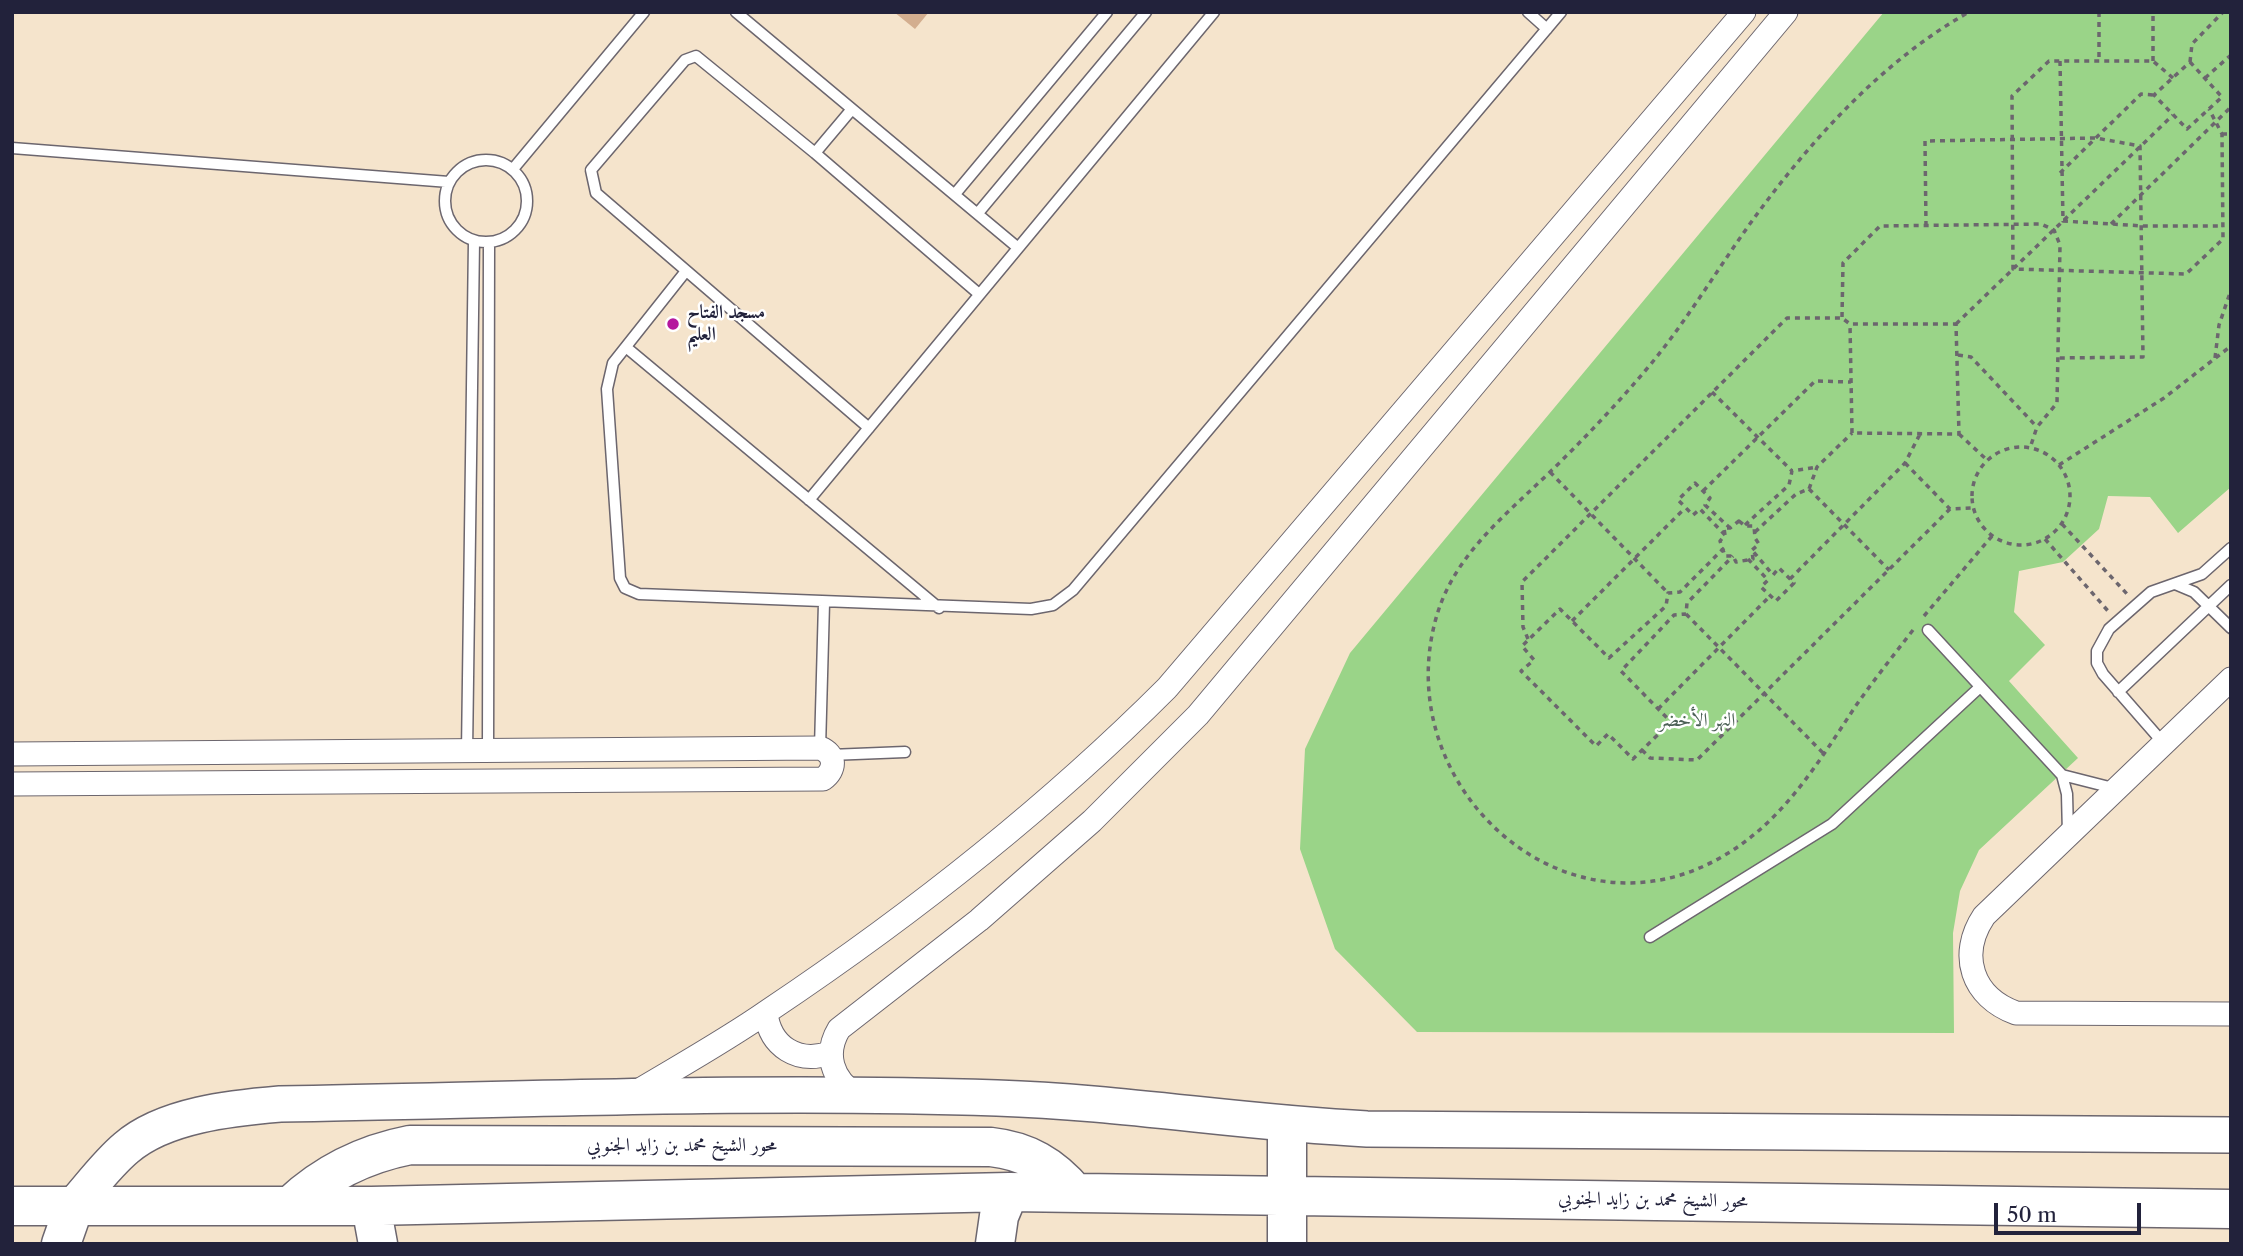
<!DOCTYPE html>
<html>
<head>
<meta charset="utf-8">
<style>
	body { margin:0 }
	#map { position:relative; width:2243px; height:1256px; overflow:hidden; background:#f5e4cc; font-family:"Libre Caslon Text",serif }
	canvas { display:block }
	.frame { position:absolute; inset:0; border:14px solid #22223b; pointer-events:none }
	.scale { position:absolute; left:1994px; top:1203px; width:147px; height:32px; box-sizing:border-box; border:4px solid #22223b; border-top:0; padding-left:9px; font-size:21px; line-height:24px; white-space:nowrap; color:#22223b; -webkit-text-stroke:5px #fff; paint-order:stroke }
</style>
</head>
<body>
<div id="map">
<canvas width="2243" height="1256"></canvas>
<div class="frame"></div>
<div class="scale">50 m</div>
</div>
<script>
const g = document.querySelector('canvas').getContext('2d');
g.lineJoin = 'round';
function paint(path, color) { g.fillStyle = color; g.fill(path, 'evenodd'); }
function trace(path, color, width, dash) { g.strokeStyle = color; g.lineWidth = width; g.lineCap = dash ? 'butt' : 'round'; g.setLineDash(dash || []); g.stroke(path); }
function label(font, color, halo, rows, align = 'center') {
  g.font = font + ' "Libre Caslon Text",Amiri,serif'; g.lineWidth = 5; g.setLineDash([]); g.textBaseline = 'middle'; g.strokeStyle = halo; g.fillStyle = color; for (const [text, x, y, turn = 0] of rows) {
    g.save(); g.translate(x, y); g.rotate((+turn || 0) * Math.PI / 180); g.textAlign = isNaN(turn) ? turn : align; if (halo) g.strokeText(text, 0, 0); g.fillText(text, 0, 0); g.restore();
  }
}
paint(new Path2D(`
	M1884,12H2231V487L2178,533L2150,497L2108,496L2099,529L2063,562L2019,571L2014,612L2045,645L2009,681L2078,758L1979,850L1960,891L1953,933L1954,1033L1417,1032L1335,949L1300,849L1305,749L1350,653Z`), '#9ad488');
paint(new Path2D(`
	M894,12H929L915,29Z`), '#d3ae8f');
const service = new Path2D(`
	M736,12L1017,247
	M1528,12L1547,29
	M12,148L449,182
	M815,153L852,109
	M445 201a41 41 0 1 1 82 0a41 41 0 1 1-82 0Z
	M513,169L644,12
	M955,194L1107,12
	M978,213L1146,12
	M686,271L613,363L607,389L620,578L625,588L639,594L1031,609L1053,605L1073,590L1561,12
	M627,348L939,608
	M869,428L596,193L591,170L685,60L696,56L815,153L979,294
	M809,500L1214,12
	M2175,584L2194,592L2231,628
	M1928,630L2062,775L2067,794L2068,834
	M2118,692L2231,585
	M2165,745L2103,674L2097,663V651L2109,629L2151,592L2202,574L2231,548
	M820,748L824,603
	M488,751L489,243
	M467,752L474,241
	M830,755L905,752
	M2062,775L2117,789
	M1650,937L1832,824L1980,687`);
const minor = new Path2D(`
	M2231,679L1984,916C1958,955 1972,997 2016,1013L2231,1014
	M12,754L820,748C836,754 836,770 823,779L12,784
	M766,1013C770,1047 798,1064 830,1053
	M633,1094C678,1067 725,1041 768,1011C910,916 1046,809 1167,688L1744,12
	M856,1095C832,1079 824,1054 839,1029L979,920L1092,821L1198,715L1786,12`);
const primary = new Path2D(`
	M75,1204C91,1186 107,1164 126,1148C164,1115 232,1108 280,1104C519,1100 758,1090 997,1098C1121,1102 1243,1123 1367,1129L2231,1135`);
const trunk = new Path2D(`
	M291,1205C325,1173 364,1154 410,1145L991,1147C1027,1151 1052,1166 1075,1193
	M12,1206H371L1009,1192L2231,1209
	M371,1206L378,1244
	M61,1244L75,1204
	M995,1244L999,1216L1009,1192
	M1287,1244V1125`);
trace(service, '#6c666e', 13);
trace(minor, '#6c666e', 25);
trace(primary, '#6c666e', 38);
trace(trunk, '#6c666e', 41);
trace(new Path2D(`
	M2099,12V61
	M2060,61L2063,221L2143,226H2223
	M2153,61V12
	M2190,62L2222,97L2187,129L2154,95Z
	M2190,62L2192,44L2223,12
	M2173,78L2153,61H2049L2012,96L2013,269L2186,274L2223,239L2222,134L2209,109
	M2205,78L2231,55
	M2222,134H2231
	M2060,173L2141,94L2154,95
	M2111,224L2231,107
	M1926,226L1925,141L2096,138L2140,146L2143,357L2058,358
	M1842,317L1843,263L1880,226L2041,224L2054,230L2060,245L2057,403L2037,427L2030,448
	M1956,324L2173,115
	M1958,355L1971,357L2037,427
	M2215,358L2219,325L2231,290
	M1712,392L1792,471
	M1959,434L1987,460
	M1972 496a49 49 0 1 1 98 0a49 49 0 1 1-98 0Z
	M1905,463L1950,509L1973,508
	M2059,465L2164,398L2231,346
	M1550,472L1668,593
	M1809,489L1889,570
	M1703,491L1815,381L1851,382
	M1739,521L1745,526H1754L1755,538L1759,544L1752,550L1753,559L1736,562L1733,556H1725L1720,541L1725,535L1724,528H1730Z
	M2062,524L2128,595
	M1745,525L1789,485L1792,471L1817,467
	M1755,532L1796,494L1809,489L1817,467L1852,433
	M1725,535L1700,509L1693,515L1678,500L1695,483L1710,498L1705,505L1730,528
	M2045,539L2108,611
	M1724,548L1680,592L1668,593L1666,606L1609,658L1560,609L1522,646L1534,660L1521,671L1596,746L1608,734L1633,759L1671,722L1621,671L1674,615L1686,614L1687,603L1733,556
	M1748,559L1768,580L1761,587L1776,601L1794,583L1779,568L1773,575L1752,550
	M1790,579L1905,463L1920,434
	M1686,614L1824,754
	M1924,616L1992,536
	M1572,621L1685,508
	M1913,630C1893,656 1873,681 1855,707C1818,763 1784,820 1725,855C1570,948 1394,793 1434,626C1450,557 1504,517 1552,470C1585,438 1616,405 1645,371C1685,324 1716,271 1752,221C1810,141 1882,61 1969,12
	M1528,639L1523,627L1522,582L1787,318H1842L1850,324H1956L1959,434L1852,433L1850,324
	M1658,709L1770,596
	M1642,750L1650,758L1697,760L1950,509`), '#6c666e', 3.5, [5, 5]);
trace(service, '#fff', 10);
trace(minor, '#fff', 23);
trace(primary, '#fff', 35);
trace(trunk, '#fff', 38);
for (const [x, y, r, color] of [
	[673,324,7,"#b5179e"]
]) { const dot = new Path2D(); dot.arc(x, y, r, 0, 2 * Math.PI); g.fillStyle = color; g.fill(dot); trace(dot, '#fff', 2.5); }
label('bold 19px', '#22223b', '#fff', [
	["مسجد الفتاح",687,313],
	["العليم",687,335]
], 'left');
label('19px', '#4c6056', '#fff', [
	["النهر الأخضر",1697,721]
]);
label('19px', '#22223b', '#fff', [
	["محور الشيخ محمد بن زايد الجنوبي",682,1146],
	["محور الشيخ محمد بن زايد الجنوبي",1653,1200,1]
]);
</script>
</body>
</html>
